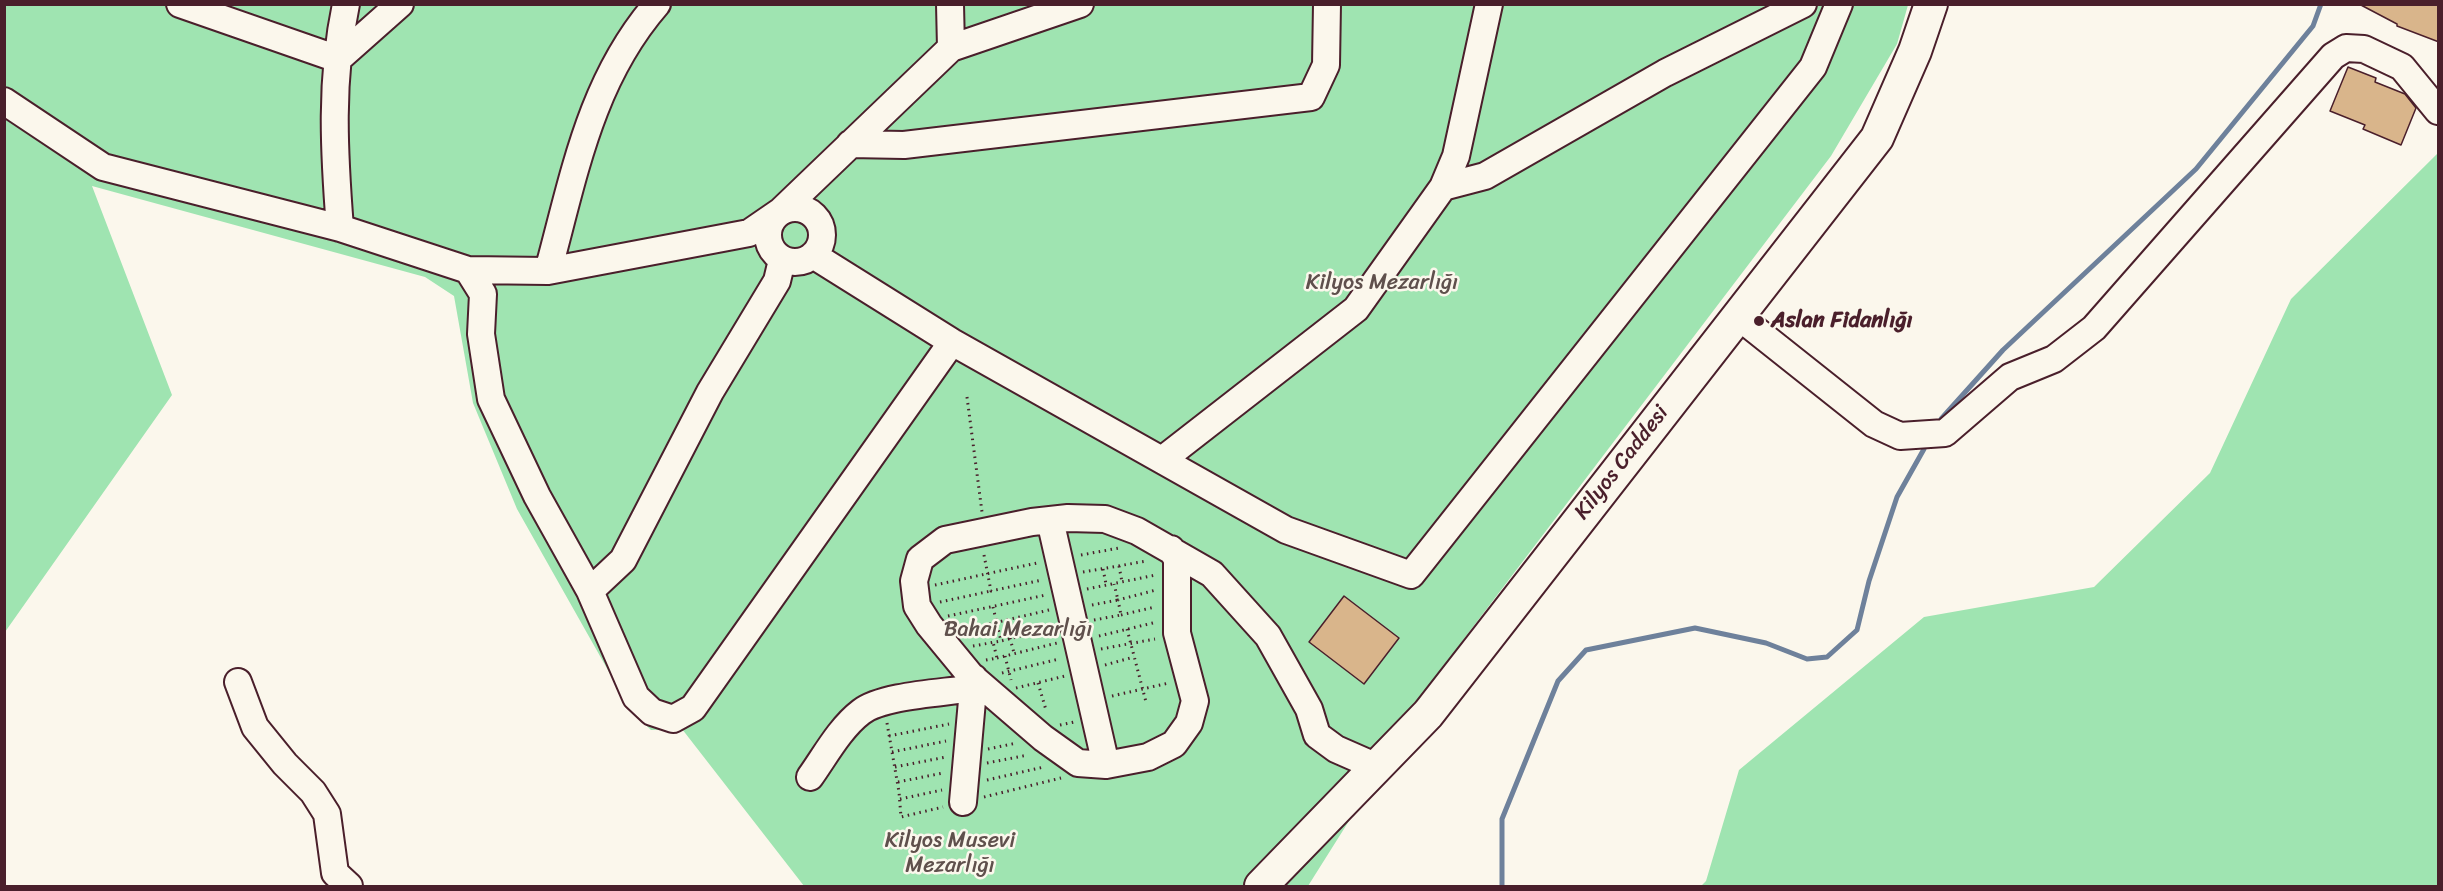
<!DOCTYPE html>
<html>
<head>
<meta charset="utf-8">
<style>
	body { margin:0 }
	#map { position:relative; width:2443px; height:891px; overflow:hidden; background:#fbf7ec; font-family:Sriracha,sans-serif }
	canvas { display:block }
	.frame { position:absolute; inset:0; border:6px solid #4a1f2b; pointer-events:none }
</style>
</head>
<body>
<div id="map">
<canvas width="2443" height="891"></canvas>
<div class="frame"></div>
</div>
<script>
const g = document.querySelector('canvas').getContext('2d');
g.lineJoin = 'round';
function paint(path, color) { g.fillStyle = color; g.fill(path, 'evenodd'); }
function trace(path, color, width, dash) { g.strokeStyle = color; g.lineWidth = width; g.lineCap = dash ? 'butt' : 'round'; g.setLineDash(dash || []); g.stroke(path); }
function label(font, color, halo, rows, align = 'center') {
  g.font = font + ' Sriracha,sans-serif'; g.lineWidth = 5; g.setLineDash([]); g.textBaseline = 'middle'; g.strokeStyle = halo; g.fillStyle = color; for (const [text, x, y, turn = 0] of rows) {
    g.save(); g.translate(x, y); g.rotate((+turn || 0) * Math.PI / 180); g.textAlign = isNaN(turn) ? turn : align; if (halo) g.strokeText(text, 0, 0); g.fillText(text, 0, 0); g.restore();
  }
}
paint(new Path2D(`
	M5,5H1908L1897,44L1831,156L1463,640L1308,886H804L682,729L651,730L631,711L517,509L473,403L454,296L425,277L92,186L172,395L5,632Z
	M2437,154L2438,886H1701L1706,881L1739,770L1924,617L2094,587L2210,473L2291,299Z`), '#9fe4b1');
trace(new Path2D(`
	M1941,419L2003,350L2196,169L2313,26L2321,4
	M1502,886V819L1558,681L1586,650L1695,628L1766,643L1807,659L1827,657L1857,630L1869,581L1897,497L1924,449`), '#6e819b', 5);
const building = new Path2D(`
	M2359,4H2439V42L2397,26V24Z
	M2348,67L2376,78L2375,82L2405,94L2416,108L2401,145L2363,129L2365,125L2330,111Z
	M1344,596L1399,638L1364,684L1309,642Z`);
paint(building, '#d9b58b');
trace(building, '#4a1f2b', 1.5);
const minor = new Path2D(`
	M180,4L338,59L400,4
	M950,4L951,48
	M4,101L103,167L340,228L468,270L548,271L749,233L781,211L951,48L1080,4
	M850,144L904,145L1311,97L1326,65L1327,4
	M1443,187L1485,176L1665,73L1803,4
	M768 235a27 27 0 1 1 54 0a27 27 0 1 1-54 0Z
	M340,228C334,152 330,80 346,4
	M813,255L952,342L1286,530L1411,575L1813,67L1839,4
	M468,270L483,294L481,334L491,399L537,496L590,591L623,560L710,392L777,281L782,260
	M548,271C574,176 590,81 657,4
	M1738,316L1874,424L1900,436L1945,433L2010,377L2054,359L2094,328L2333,56L2346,48L2364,49L2402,67L2438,111
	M1162,460L1356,309L1443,187L1456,156L1489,4
	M1050,520L1106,765
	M1171,549L1177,559V633L1195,701L1189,723L1174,744L1148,757L1106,765L1078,763L1043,738L971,676L929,625L917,606L914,581L920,559L945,540L1032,522L1068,518L1105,519L1137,531L1212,574L1268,636L1309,709L1317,735L1336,749L1377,767
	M590,591L636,697L652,712L673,719L693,708L952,342
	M238,682L255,727L285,764L313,792L327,814L335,873L349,886
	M810,777C825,756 840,728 861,712C883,695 944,693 973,688
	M963,802L974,678`);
const major = new Path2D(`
	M1261,886L1428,714L1877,138L1915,51L1931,4`);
trace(minor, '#4a1f2b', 30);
trace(major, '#4a1f2b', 36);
trace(new Path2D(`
	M967,397L982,512
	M984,555L991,591L1042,580
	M1081,555L1119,548
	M1119,566L1122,582
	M1103,569L1106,584
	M1083,572L1147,561
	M935,585L1037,563
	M1087,589L1156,575
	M940,602L991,591
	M1092,605L1118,600L1114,584
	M993,607L1001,641L1052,628
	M1121,615L1155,607
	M948,616L1046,595
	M1094,620L1121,615L1118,600L1156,590
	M1127,629L1146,702
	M960,631L1049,610
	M1099,636L1157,622
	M1010,638L1014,653
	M973,646L1001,641
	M1101,649L1155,639
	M1005,656L1011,680
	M997,658L1057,643
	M986,660L997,658L993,642
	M1105,665L1134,657
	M1002,673L1059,659
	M1038,683L1046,710
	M1016,688L1065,676
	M1112,696L1169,683
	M887,723L899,792L901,817L943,807
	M1060,725L1074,722
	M889,736L949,724
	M988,749L1017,743
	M892,752L946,741
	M987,763L1028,755
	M895,767L946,757
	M987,780L1044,767
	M898,782L943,773
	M984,797L1061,778
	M900,799L942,790`), '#4a1f2b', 3, [1.5, 4.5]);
trace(minor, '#fbf7ec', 26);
trace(major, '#fbf7ec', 32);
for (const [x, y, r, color] of [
	[1759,321,6,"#4a1f2b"]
]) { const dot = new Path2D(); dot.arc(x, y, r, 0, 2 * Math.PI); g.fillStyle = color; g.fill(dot); trace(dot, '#fbf7ec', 2); }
label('22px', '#5f504c', '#fbf7ec', [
	["Kilyos Mezarlığı",1382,283],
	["Bahai Mezarlığı",1018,630],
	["Kilyos Musevi",950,841],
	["Mezarlığı",950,866]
]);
label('bold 22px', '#4a1f2b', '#fbf7ec', [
	["Aslan Fidanlığı",1771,321]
], 'left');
label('22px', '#4a1f2b', '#fbf7ec', [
	["Kilyos Caddesi",1622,463,-52]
]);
</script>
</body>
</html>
